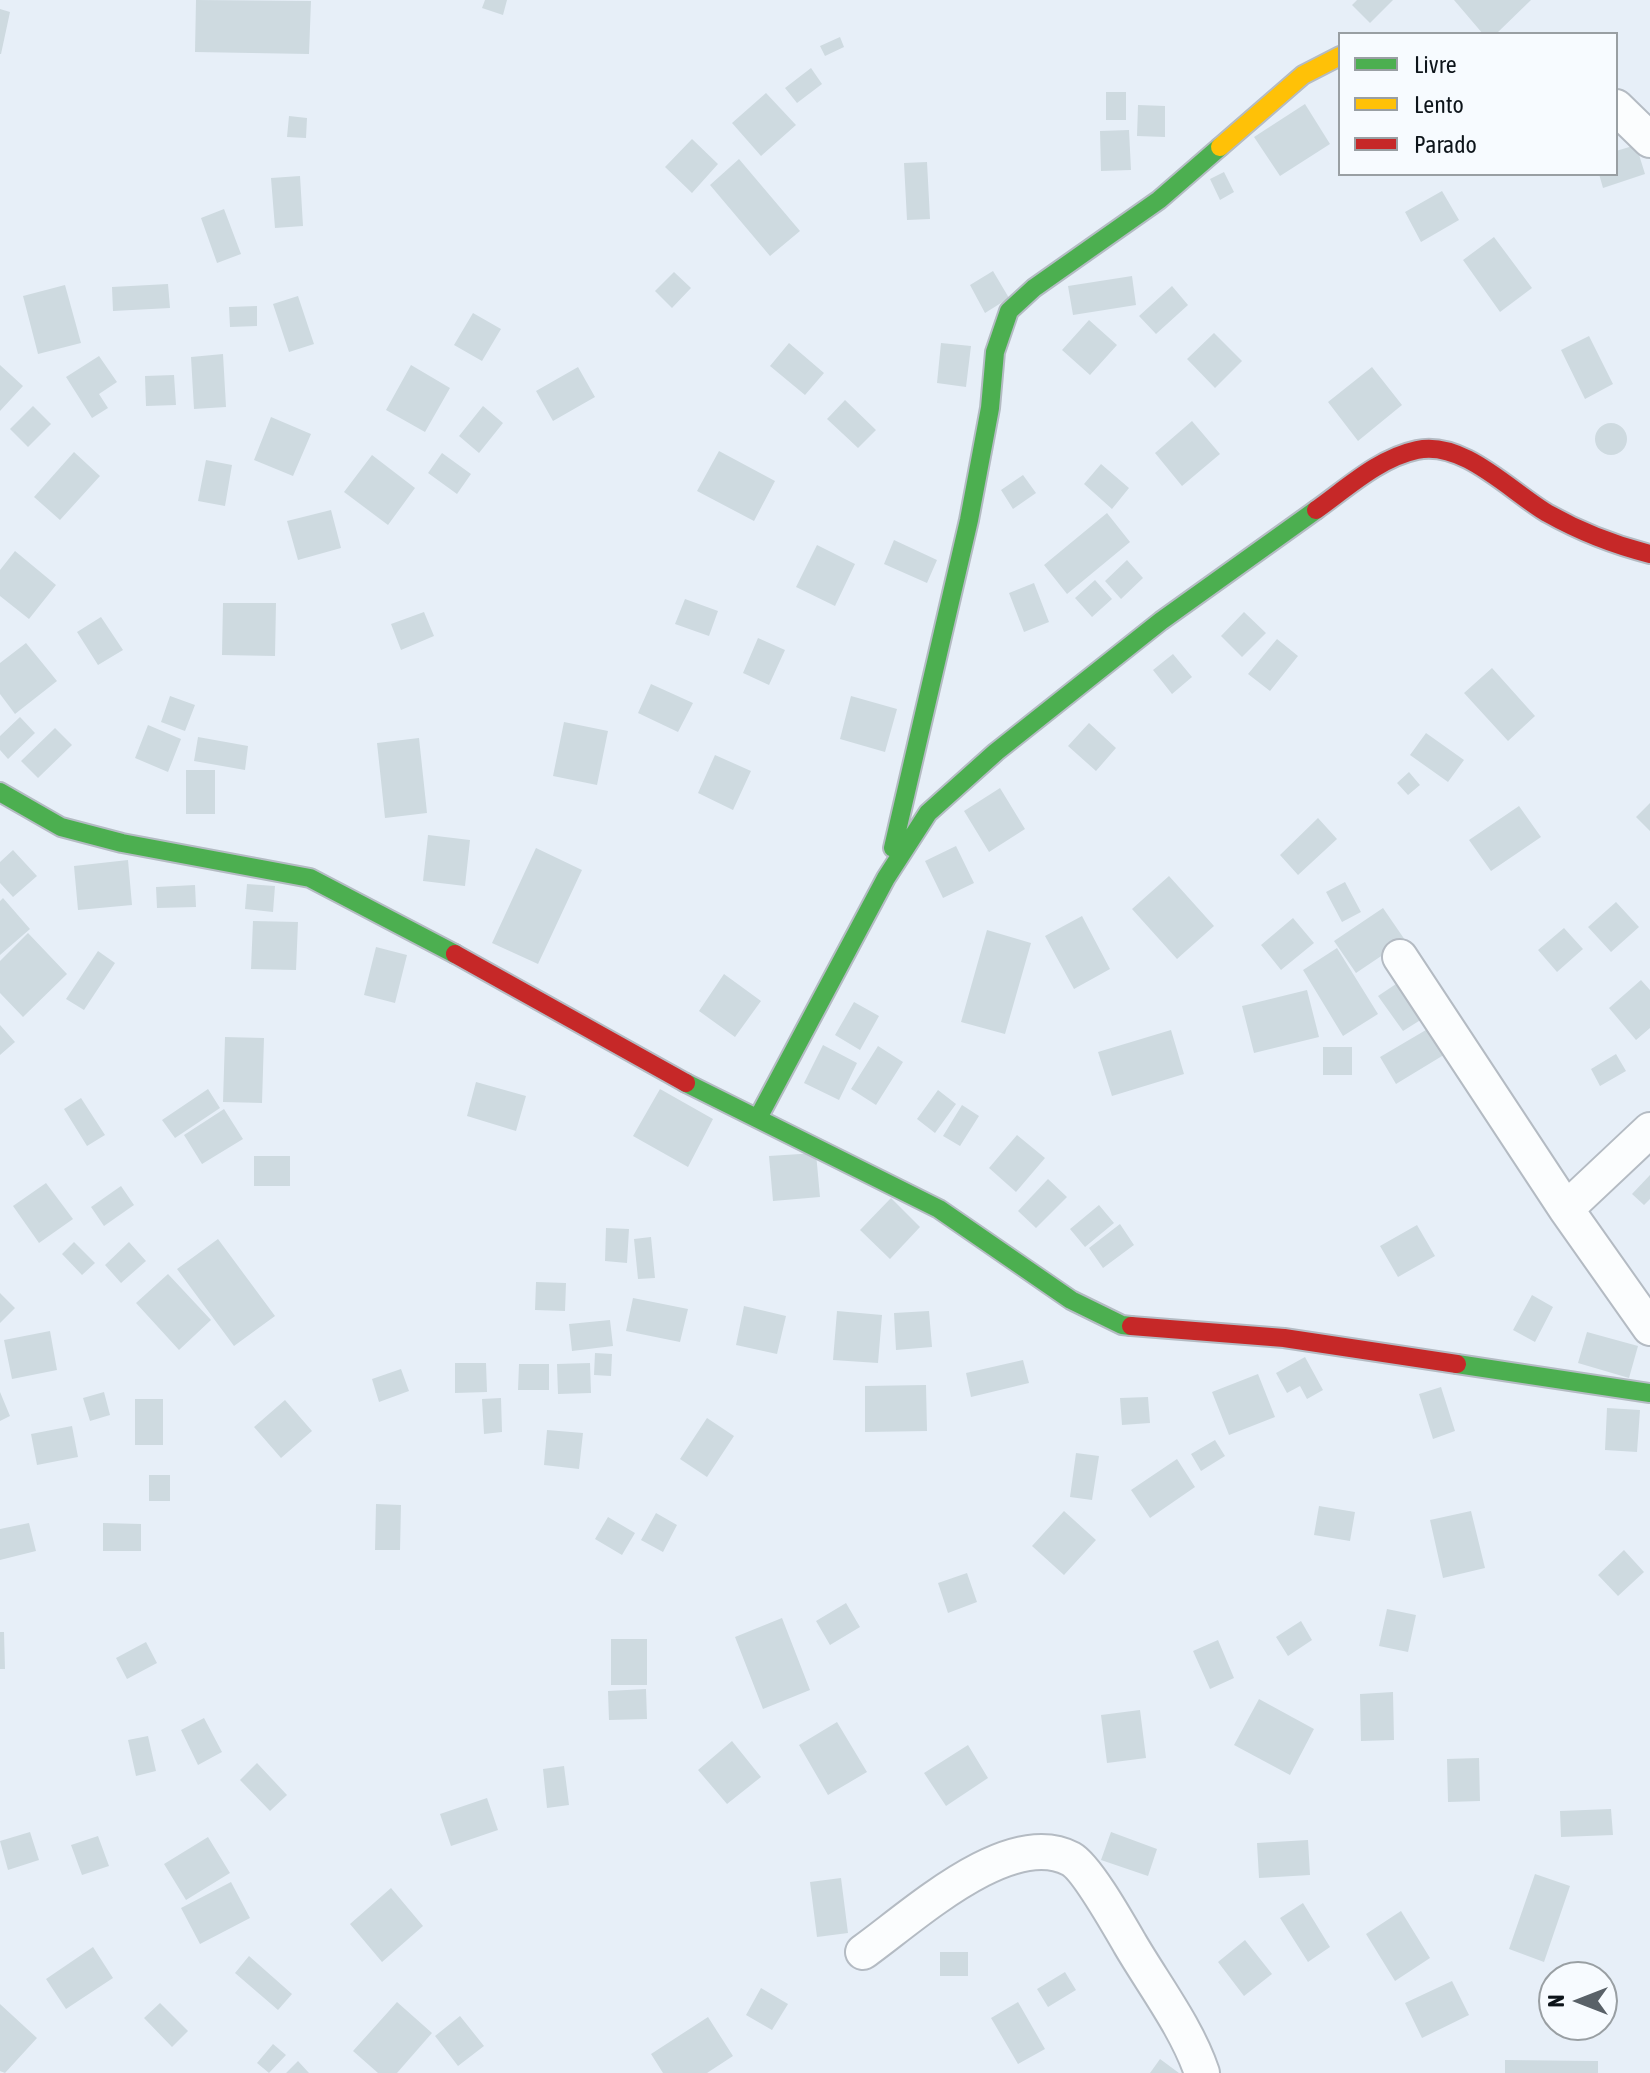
<!DOCTYPE html>
<html>
<head>
<meta charset="utf-8">
<style>
	body { margin:0 }
	#map { position:relative; width:1650px; height:2073px; overflow:hidden; background:#e7eff8; font-family:"Asap Condensed",sans-serif }
	canvas { display:block }
	.legend { position:absolute; left:1338px; top:32px; width:280px; height:144px; box-sizing:border-box; background:#f7fbff; border:2px solid #999fa3; margin:0; padding:10px 14px; list-style:none; font-size:24px; color:#0d141a }
	.legend li { display:flex; align-items:center; gap:16px; height:40px }
	.legend b { width:40px; border:2px solid #999fa3 }
	.north { position:absolute; left:1538px; top:1961px; width:80px; height:80px; box-sizing:border-box; background:#f7fbff; border:2px solid #999fa3; border-radius:50%; rotate:270deg; font-size:22px; font-weight:700; line-height:32px; text-align:center; color:#0d141a }
	.north::after { content:''; display:block; margin:auto; width:28px; height:36px; background:#596168; clip-path:polygon(50% 0,100% 100%,50% 72%,0 100%) }
</style>
</head>
<body>
<div id="map">
<canvas width="1650" height="2073"></canvas>
<ul class="legend">
<li><b style="height:10px;background:#4caf50"></b>Livre</li>
<li><b style="height:10px;background:#ffc107"></b>Lento</li>
<li><b style="height:10px;background:#c62828"></b>Parado</li>
</ul>
<div class="north">N</div>
</div>
<script>
const g = document.querySelector('canvas').getContext('2d');
g.lineJoin = 'round';
function paint(path, color) { g.fillStyle = color; g.fill(path, 'evenodd'); }
function trace(path, color, width, dash) { g.strokeStyle = color; g.lineWidth = width; g.lineCap = dash ? 'butt' : 'round'; g.setLineDash(dash || []); g.stroke(path); }
paint(new Path2D(`
	M196,0L311,1L309,54L195,52Z
	M485,0H507L503,15L482,8Z
	M1357,0H1393L1370,23L1352,5Z
	M1454,0H1531L1496,34H1483Z
	M0,9L10,12L1,54H0Z
	M840,37L844,47L825,56L820,46Z
	M811,68L822,84L797,103L785,88Z
	M1106,92H1126V120H1106Z
	M766,93L796,125L761,156L732,123Z
	M1305,104L1330,144L1280,176L1254,137Z
	M1138,105L1165,106V137L1137,136Z
	M289,116L307,118L306,138L287,137Z
	M1129,130L1131,170L1101,171L1100,131Z
	M692,139L718,164L692,193L665,167Z
	M1636,145L1645,174L1603,188L1599,174H1616V151Z
	M739,159L800,231L770,256L710,185Z
	M927,162L930,219L907,220L904,163Z
	M1224,172L1234,192L1220,200L1210,179Z
	M300,176L303,226L275,228L271,178Z
	M1442,191L1459,220L1421,242L1405,212Z
	M224,209L241,254L217,263L201,218Z
	M1494,237L1532,288L1500,312L1463,260Z
	M993,271L1009,298L985,313L970,285Z
	M674,272L691,288L672,308L655,291Z
	M1132,276L1136,305L1073,315L1068,286Z
	M168,284L170,308L113,311L112,287Z
	M65,285L81,343L38,354L23,296Z
	M1172,286L1188,305L1156,334L1139,316Z
	M298,296L314,344L289,352L273,304Z
	M257,306V326L230,327L229,307Z
	M473,313L501,329L482,361L454,345Z
	M1089,320L1117,345L1090,375L1062,350Z
	M1214,333L1242,361L1215,388L1187,359Z
	M1589,336L1613,384L1585,399L1561,350Z
	M789,343L824,373L805,395L770,366Z
	M941,343L971,346L966,387L937,383Z
	M223,354L226,407L194,409L191,357Z
	M99,356L117,382L99,394L108,408L92,418L66,377Z
	M0,365L23,386L0,411Z
	M411,365L450,388L425,432L386,410Z
	M578,367L595,397L553,421L536,391Z
	M1372,367L1402,405L1358,441L1328,402Z
	M174,375L176,405L146,406L145,376Z
	M845,400L876,430L858,448L827,419Z
	M33,406L51,424L28,447L10,429Z
	M483,406L503,423L479,453L459,436Z
	M271,417L311,434L293,476L254,460Z
	M1192,421L1220,454L1182,486L1155,453Z
	M1595 439a16 16 0 1 1 32 0a16 16 0 1 1-32 0Z
	M719,451L775,481L754,521L697,491Z
	M74,452L100,476L60,520L34,497Z
	M442,453L471,474L457,494L428,473Z
	M372,455L415,488L388,525L344,492Z
	M206,460L232,465L225,506L198,501Z
	M1101,464L1129,488L1112,509L1084,484Z
	M1023,475L1036,493L1013,509L1001,490Z
	M331,510L341,548L298,560L287,521Z
	M1107,513L1130,542L1067,594L1044,565Z
	M894,540L937,560L927,583L884,564Z
	M817,545L855,564L835,606L796,587Z
	M15,551L56,585L29,619L0,596V570Z
	M1127,560L1143,578L1121,599L1105,581Z
	M1095,580L1112,599L1092,617L1075,598Z
	M1034,583L1049,622L1024,632L1009,593Z
	M685,599L718,611L709,636L675,624Z
	M223,603H276L275,656L222,655Z
	M424,612L434,636L401,650L391,624Z
	M1244,612L1266,633L1242,657L1221,636Z
	M101,617L123,650L98,665L77,632Z
	M758,638L785,650L769,685L743,673Z
	M1277,639L1298,656L1270,691L1248,674Z
	M26,643L57,681L15,714L0,694V663Z
	M1173,654L1192,677L1172,694L1153,670Z
	M1492,668L1535,716L1508,741L1464,693Z
	M651,684L693,703L678,732L638,713Z
	M170,696L195,705L185,731L161,722Z
	M851,696L897,709L885,752L840,739Z
	M20,717L35,733L8,759L0,750V736Z
	M564,722L608,731L597,785L553,776Z
	M1089,723L1116,748L1096,771L1068,746Z
	M148,725L181,739L168,772L135,758Z
	M55,728L72,745L38,778L21,761Z
	M1426,733L1464,760L1448,782L1410,755Z
	M198,737L248,746L245,770L194,761Z
	M419,738L427,813L385,818L377,743Z
	M715,755L751,771L733,810L698,793Z
	M186,770H215V814H186Z
	M1409,772L1420,785L1408,795L1397,783Z
	M1000,788L1025,829L989,852L964,811Z
	M1650,803V831L1636,817Z
	M1519,806L1541,837L1491,871L1469,840Z
	M1318,818L1337,839L1298,875L1280,855Z
	M428,835L470,840L465,886L423,881Z
	M956,846L974,883L943,898L925,861Z
	M536,848L582,870L538,964L492,943Z
	M13,850L37,876L13,897L0,883V862Z
	M128,860L132,905L78,910L74,866Z
	M1169,876L1214,926L1177,959L1132,909Z
	M1345,882L1361,912L1342,922L1326,892Z
	M247,884L275,886L273,912L245,909Z
	M195,885L196,907L157,908L156,887Z
	M3,898L30,929L0,955V901Z
	M1616,902L1639,927L1611,952L1588,927Z
	M1383,908L1405,940L1356,973L1334,941Z
	M1082,916L1110,969L1074,989L1045,936Z
	M1293,918L1314,943L1281,970L1261,945Z
	M253,921L298,922L296,970L251,969Z
	M1564,928L1583,949L1557,972L1538,950Z
	M987,930L1031,943L1005,1034L961,1022Z
	M28,933L67,974L23,1017L0,993V961Z
	M376,947L407,955L395,1003L364,995Z
	M1337,948L1378,1014L1343,1036L1303,970Z
	M98,951L115,963L84,1010L66,999Z
	M724,974L761,1001L735,1037L699,1011Z
	M1405,978L1430,1014L1403,1031L1378,996Z
	M1641,980L1650,990V1028L1636,1040L1609,1008Z
	M1307,990L1319,1037L1254,1053L1242,1006Z
	M854,1002L879,1016L860,1050L835,1035Z
	M0,1025L15,1042L0,1055Z
	M1431,1027L1447,1053L1396,1084L1380,1057Z
	M1171,1030L1184,1074L1112,1096L1098,1052Z
	M225,1037L264,1038L262,1103L223,1102Z
	M823,1045L857,1063L839,1100L804,1083Z
	M878,1046L903,1062L876,1105L851,1089Z
	M1323,1047H1352V1075H1323Z
	M1616,1054L1626,1071L1600,1086L1591,1069Z
	M476,1082L526,1096L516,1131L467,1116Z
	M208,1089L220,1108L175,1138L162,1120Z
	M660,1089L713,1119L688,1167L633,1136Z
	M938,1090L956,1104L935,1133L917,1119Z
	M81,1098L105,1135L87,1146L64,1109Z
	M962,1105L979,1116L960,1146L943,1136Z
	M224,1109L243,1139L202,1164L184,1135Z
	M1017,1135L1045,1158L1016,1192L989,1168Z
	M816,1153L820,1197L773,1201L769,1156Z
	M254,1156H290V1186H254Z
	M1650,1175V1199L1644,1205L1632,1194Z
	M1048,1179L1067,1197L1036,1228L1018,1211Z
	M46,1183L73,1219L39,1243L13,1206Z
	M121,1186L134,1205L104,1226L91,1207Z
	M891,1198L920,1227L890,1259L860,1230Z
	M1099,1205L1114,1223L1085,1247L1070,1229Z
	M1120,1224L1134,1245L1103,1268L1089,1248Z
	M1417,1225L1435,1256L1398,1277L1380,1246Z
	M606,1228L629,1229L627,1263L605,1261Z
	M651,1237L655,1278L638,1279L634,1239Z
	M218,1239L275,1316L234,1346L177,1269Z
	M74,1242L95,1263L82,1275L62,1254Z
	M129,1242L146,1261L121,1283L105,1265Z
	M168,1274L211,1320L179,1350L136,1303Z
	M536,1282L566,1283L565,1311L535,1310Z
	M0,1293L15,1308L0,1323Z
	M1532,1295L1553,1307L1535,1342L1513,1330Z
	M633,1298L688,1309L680,1342L626,1331Z
	M744,1306L786,1316L777,1354L736,1345Z
	M837,1311L882,1315L878,1363L833,1360Z
	M929,1311L932,1347L896,1350L894,1313Z
	M610,1320L613,1346L572,1351L569,1324Z
	M50,1331L57,1370L12,1379L4,1340Z
	M1587,1332L1638,1346L1629,1378L1578,1363Z
	M595,1353L612,1354L611,1376L594,1375Z
	M1305,1357L1323,1390L1307,1399L1300,1386L1287,1393L1276,1373Z
	M1023,1360L1029,1383L971,1397L966,1373Z
	M455,1363H486L487,1392L455,1393Z
	M590,1363L591,1393L558,1394L557,1364Z
	M519,1364H549V1390H518Z
	M401,1369L409,1391L379,1402L372,1379Z
	M1258,1374L1275,1417L1229,1435L1212,1392Z
	M926,1385L927,1431L865,1432V1386Z
	M1441,1387L1455,1431L1433,1439L1419,1394Z
	M0,1392L10,1416L0,1421Z
	M104,1392L110,1415L90,1421L83,1398Z
	M1148,1397L1150,1423L1122,1425L1120,1398Z
	M501,1398L502,1432L484,1434L482,1399Z
	M135,1399H163V1445H135Z
	M285,1400L312,1431L281,1458L254,1427Z
	M1607,1408L1640,1410L1637,1452L1605,1450Z
	M707,1418L734,1436L707,1477L680,1459Z
	M72,1426L78,1457L37,1465L31,1434Z
	M547,1430L583,1433L579,1469L544,1465Z
	M1215,1440L1225,1456L1201,1471L1191,1454Z
	M1076,1453L1099,1456L1092,1500L1070,1497Z
	M1177,1459L1195,1487L1150,1518L1131,1490Z
	M149,1475H170V1501H149Z
	M376,1504L401,1505L400,1550H375Z
	M1319,1506L1355,1512L1350,1541L1314,1535Z
	M1064,1511L1096,1540L1064,1575L1032,1546Z
	M1471,1511L1485,1568L1443,1578L1430,1520Z
	M656,1513L677,1525L663,1552L641,1540Z
	M608,1517L635,1533L622,1555L595,1539Z
	M29,1523L36,1551L0,1560V1529Z
	M103,1523L141,1524V1551H103Z
	M1624,1550L1644,1572L1618,1596L1598,1575Z
	M967,1573L977,1602L948,1613L938,1583Z
	M846,1603L860,1627L830,1645L816,1621Z
	M1387,1609L1416,1615L1408,1652L1379,1646Z
	M782,1618L810,1690L763,1709L735,1637Z
	M1301,1621L1312,1640L1288,1656L1276,1637Z
	M0,1632H4L5,1669H0Z
	M611,1639H647V1685H611Z
	M1218,1640L1234,1678L1210,1689L1193,1651Z
	M146,1642L157,1663L127,1679L116,1658Z
	M646,1689L647,1719L609,1720L608,1691Z
	M1393,1692L1394,1740L1361,1741L1360,1694Z
	M1259,1699L1314,1729L1290,1775L1234,1745Z
	M1140,1710L1146,1758L1107,1763L1101,1715Z
	M204,1718L222,1752L198,1765L181,1730Z
	M837,1722L867,1772L828,1795L799,1745Z
	M148,1736L156,1771L136,1776L128,1740Z
	M732,1741L761,1777L727,1804L698,1770Z
	M968,1745L988,1778L946,1806L924,1773Z
	M1479,1758L1480,1801L1448,1802L1447,1759Z
	M257,1763L287,1795L270,1811L240,1780Z
	M564,1766L569,1805L547,1808L543,1769Z
	M487,1798L498,1830L451,1846L440,1814Z
	M1611,1809L1613,1835L1561,1837L1560,1811Z
	M30,1832L39,1860L8,1870L0,1841Z
	M1111,1832L1157,1849L1148,1876L1101,1860Z
	M98,1836L109,1866L82,1875L71,1845Z
	M208,1837L230,1873L186,1900L164,1864Z
	M1308,1840L1310,1875L1259,1878L1257,1843Z
	M1535,1874L1570,1886L1544,1962L1509,1949Z
	M841,1878L848,1933L817,1937L810,1882Z
	M231,1882L250,1918L200,1944L181,1908Z
	M391,1888L423,1926L382,1962L350,1924Z
	M1303,1903L1330,1947L1308,1962L1280,1918Z
	M1401,1911L1430,1958L1395,1981L1366,1934Z
	M1245,1940L1272,1974L1244,1996L1218,1962Z
	M93,1947L113,1978L66,2009L46,1979Z
	M940,1952H968V1976H940Z
	M249,1956L292,1994L278,2010L235,1973Z
	M1065,1972L1076,1990L1048,2007L1037,1989Z
	M1452,1981L1469,2015L1422,2038L1405,2003Z
	M761,1988L788,2004L772,2030L746,2015Z
	M397,2002L432,2033L397,2073H378L353,2051Z
	M1018,2002L1045,2049L1018,2064L991,2018Z
	M160,2003L188,2031L172,2047L144,2018Z
	M0,2004L37,2038L5,2073L0,2071Z
	M460,2016L484,2046L458,2066L435,2036Z
	M708,2017L733,2056L707,2073H663L651,2054Z
	M273,2044L286,2055L269,2073L257,2063Z
	M1160,2059L1179,2073H1150Z
	M1505,2060L1598,2061V2073H1505Z
	M298,2061L309,2073H286Z`), '#cedae0');
const street = new Path2D(`
	M1616,107L1650,140
	M1400,957L1566,1209L1650,1328
	M1566,1209L1650,1130
	M863,1952C911,1918 1009,1826 1071,1859C1087,1868 1120,1927 1130,1944C1154,1985 1187,2028 1202,2073`);
const fast = new Path2D(`
	M0,792L61,827L122,843L310,878L455,954
	M893,848L969,520L990,408L995,352L1009,311L1034,288L1159,200L1220,147
	M686,1083L939,1209L1071,1300L1122,1325L1131,1326
	M758,1118L886,878L928,813L996,752L1161,621L1316,510
	M1457,1364L1650,1393`);
const slow = new Path2D(`
	M1220,147L1303,75L1340,56`);
const jam = new Path2D(`
	M1316,510C1347,488 1379,458 1417,450C1463,440 1510,491 1547,513C1579,531 1614,545 1650,554
	M455,954L686,1083
	M1131,1326L1284,1338L1457,1364`);
trace(street, '#b4bbc3', 38);
trace(fast, '#b4bbc3', 22);
trace(slow, '#b4bbc3', 22);
trace(jam, '#b4bbc3', 22);
trace(street, '#fbfdfe', 34);
trace(fast, '#4caf50', 18);
trace(slow, '#ffc107', 18);
trace(jam, '#c62828', 18);
</script>
</body>
</html>
